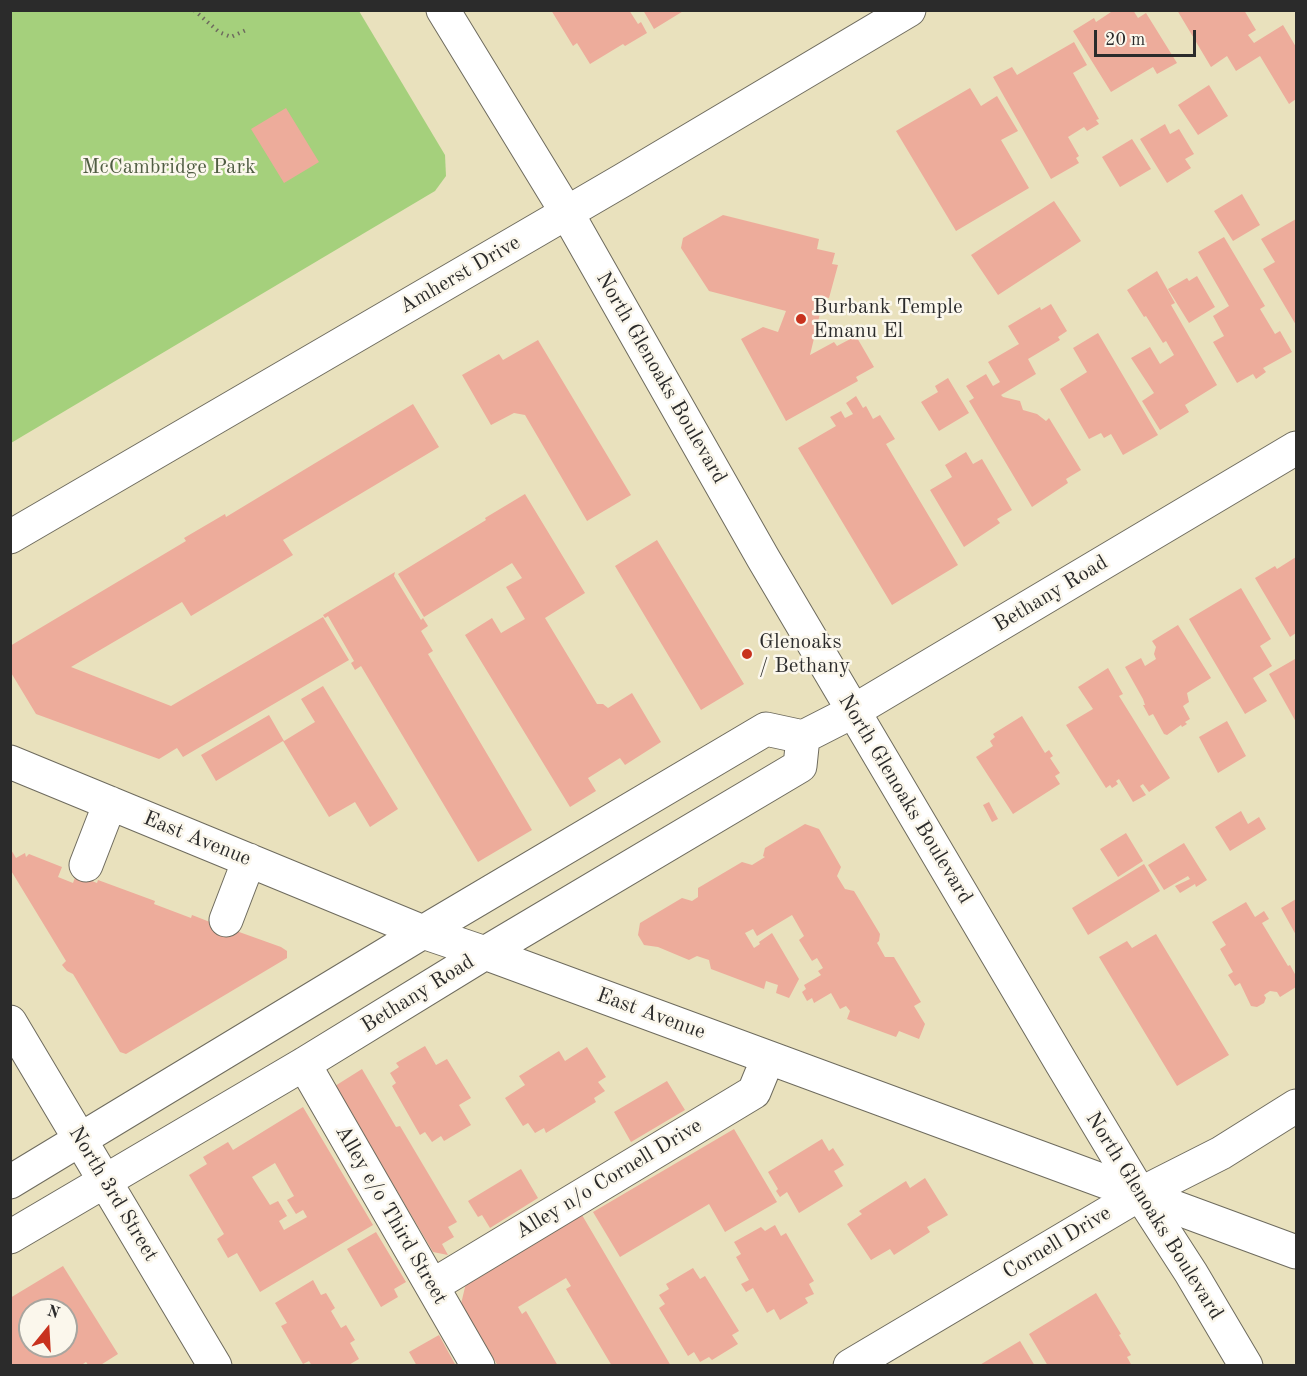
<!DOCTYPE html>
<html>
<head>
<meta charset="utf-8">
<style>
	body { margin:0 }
	#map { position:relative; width:1307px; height:1376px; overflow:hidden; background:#e9e1bd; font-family:"Old Standard TT",serif }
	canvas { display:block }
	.frame { position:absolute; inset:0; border:12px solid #2b2b2b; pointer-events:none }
	.north { position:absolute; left:18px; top:1298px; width:60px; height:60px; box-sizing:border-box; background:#fbf7ec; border:2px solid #a8a59f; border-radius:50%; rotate:18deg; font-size:16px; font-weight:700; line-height:24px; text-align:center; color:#2b2b2b }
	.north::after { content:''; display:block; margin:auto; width:21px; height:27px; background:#c8321e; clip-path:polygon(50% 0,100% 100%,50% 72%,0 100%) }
	.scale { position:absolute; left:1094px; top:30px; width:102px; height:27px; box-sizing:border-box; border:3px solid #2b2b2b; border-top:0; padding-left:8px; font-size:18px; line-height:21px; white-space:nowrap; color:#2b2b2b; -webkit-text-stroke:4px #fbf7ec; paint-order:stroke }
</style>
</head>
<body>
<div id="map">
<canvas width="1307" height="1376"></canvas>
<div class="frame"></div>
<div class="north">N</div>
<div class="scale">20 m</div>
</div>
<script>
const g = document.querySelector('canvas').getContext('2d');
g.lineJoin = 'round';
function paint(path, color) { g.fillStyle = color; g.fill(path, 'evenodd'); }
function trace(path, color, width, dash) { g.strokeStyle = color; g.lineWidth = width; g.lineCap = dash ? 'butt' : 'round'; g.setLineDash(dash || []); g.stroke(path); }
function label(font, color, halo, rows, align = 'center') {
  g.font = font + ' "Old Standard TT",serif'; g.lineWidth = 5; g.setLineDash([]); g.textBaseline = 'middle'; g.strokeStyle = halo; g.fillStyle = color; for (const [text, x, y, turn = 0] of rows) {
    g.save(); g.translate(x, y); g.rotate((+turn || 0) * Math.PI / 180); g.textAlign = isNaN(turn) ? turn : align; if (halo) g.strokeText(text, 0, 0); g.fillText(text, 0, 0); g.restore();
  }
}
paint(new Path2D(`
	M10,11H359L445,155L446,176L435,191L11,443Z`), '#a5d07c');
paint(new Path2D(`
	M551,10H629L638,24L641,22L647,33L625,46L623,44L590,64L577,43L573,46Z
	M643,10H685L654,29Z
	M1114,10H1133L1138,18L1146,13L1177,63L1157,74L1153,67L1111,92L1073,31L1094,18L1096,22Z
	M1177,10H1244L1256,30L1248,35L1254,43L1283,25L1296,47V99L1289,104L1260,56L1236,71L1227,56L1211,67Z
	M1074,42L1087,65L1073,73L1099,119L1096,120L1099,124L1087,131L1084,127L1068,137L1079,156L1076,158L1079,163L1051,179L993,77L1012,67L1017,75Z
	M1209,85L1228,116L1198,135L1178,105Z
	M970,88L981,106L997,96L1018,131L1001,140L1029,188L956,231L896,131Z
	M286,108L319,162L284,183L251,129Z
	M1165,124L1170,134L1179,129L1194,154L1185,159L1191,168L1167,183L1140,139Z
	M1132,139L1151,169L1120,187L1102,157Z
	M1242,194L1260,225L1233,241L1214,211Z
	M1054,201L1081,241L998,295L971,255Z
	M723,215L819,239L817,249L835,253L832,264L838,265L829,298L824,297L810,355L834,342L837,346L856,336L874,367L856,377L858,381L786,421L741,339L763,327L778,332L786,311L709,291L681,248L683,238Z
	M1296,219V325L1263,269L1275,262L1261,239Z
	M1224,237L1265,306L1260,309L1275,334L1280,331L1292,352L1263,368L1266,372L1256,379L1253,374L1237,383L1213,342L1224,336L1213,316L1229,306L1198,252Z
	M1157,271L1175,303L1171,305L1217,385L1185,405L1189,412L1160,430L1142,401L1154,393L1131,358L1150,347L1160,364L1174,355L1166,341L1163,343L1146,316L1144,317L1127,290Z
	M1197,276L1215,307L1189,323L1168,289L1187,278L1189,281Z
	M1051,304L1067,331L1058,337L1060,340L1028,359L1036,374L1001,395L1003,397L1020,401L1023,410L1037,414L1046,421L1049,418L1081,470L1066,479L1068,483L1032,507L969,401L974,398L966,386L986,374L993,386L1000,382L988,362L1019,344L1008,326L1040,307L1041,310Z
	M1098,333L1158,435L1123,455L1111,434L1104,438L1101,433L1089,439L1060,389L1087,372L1073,348Z
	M538,340L631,495L587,521L525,415L514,413L491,425L462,375L499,354L503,360Z
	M948,378L969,413L939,431L921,402L938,392L935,386Z
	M856,396L863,408L866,406L873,419L880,415L895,439L886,444L958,565L892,605L798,448L836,426L830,417L841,411L845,418L853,414L846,403Z
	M413,404L439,447L283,540L293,555L191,616L182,602L71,667L171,706L323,617L349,660L183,757L177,748L159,759L36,714L10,671V646L186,541L184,538L225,514L226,517Z
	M966,452L973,464L982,459L1012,510L997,519L1000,523L964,547L930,490L952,477L945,465Z
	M525,494L585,593L545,618L597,704H603L608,708L632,693L661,742L625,765L620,758L588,778L596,791L570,807L465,635L492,618L501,633L525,619L506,587L522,578L512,563L424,617L398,574L486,520L485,518Z
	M657,540L744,684L701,710L615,566Z
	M1296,557V633L1290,637L1255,578L1275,566L1277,569Z
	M395,572L394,576L421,620L423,618L428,626L421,631L433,651L428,654L532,830L478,862L361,666L355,670L351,663L354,661L328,616L325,618L323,615Z
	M1241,588L1271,639L1260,646L1272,666L1253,678L1267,701L1245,714L1189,619Z
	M1178,625L1211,678L1187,693L1189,702L1183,706L1190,719L1185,722L1187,724L1182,727L1181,725L1167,735L1164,734L1153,714L1149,716L1143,705H1145L1143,699L1125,667L1141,658L1145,666L1156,659L1154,654L1156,647L1152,641Z
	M1295,659L1296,662V722L1269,674Z
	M1108,668L1123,694L1119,696L1170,778L1149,792L1143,784L1140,786L1146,795L1133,802L1119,779L1116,781L1118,784L1112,788L1110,785L1106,788L1066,725L1093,709L1078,687Z
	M323,686L398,809L370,827L355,802L329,817L283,741L216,781L201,755L269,715L284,741L315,722L301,699Z
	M1022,716L1045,753L1049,750L1053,756L1050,758L1060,773L1055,776L1060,784L1013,814L976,757L993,746L990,741L995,737L993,734Z
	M1227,721L1246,756L1218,773L1199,737Z
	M989,802L998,819L992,822L983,805Z
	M1241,811L1248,824L1259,817L1266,829L1230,851L1215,827Z
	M805,824L819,829L841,867L837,876L845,889L854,891L880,934L879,941L877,943L885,957H894L921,1002L914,1006L925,1024L919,1039L899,1031L896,1037L847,1019L850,1011L846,1006L840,1009L831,993L814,1003L812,998L807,1001L802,992L806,989L804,985L821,975L818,971L823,968L817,958L812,961L799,940L804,936L792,915L757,936L753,929L745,933L754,948L760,944L759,942L772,933L799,979L789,998L776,993L778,985L766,981L764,989L711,969L709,960L697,956L689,960L658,947L644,945L638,935L640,923L682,898L692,901L698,897V888L742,862L752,865L765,857L763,856L765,848Z
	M1126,833L1143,861L1118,877L1100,849Z
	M1184,843L1207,880L1196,887L1195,884L1180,893L1175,886L1190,879L1188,876L1164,890L1148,865Z
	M10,848L16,858L25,853L26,857L29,854L62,867L58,877L73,883L76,875L97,883L98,880L155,901L154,904L191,918L192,915L210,922L209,925L226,931L228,928L281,947L287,951V958L126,1054L120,1052L73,974L67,971L62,965L66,961L10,869Z
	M1144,864L1160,891L1088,935L1072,908Z
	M1296,899V935L1281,908Z
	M1246,902L1255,917L1264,911L1269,919L1262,923L1288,966L1290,965L1296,976V987L1280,997L1277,992L1270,991L1264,995L1266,998L1264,1003L1257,1007L1251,1006L1240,983L1235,986L1228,975L1233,972L1220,949L1226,945L1212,922Z
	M1156,934L1229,1055L1177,1086L1099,957L1127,941L1132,948Z
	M425,1046L436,1065L447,1059L471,1098L459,1105L471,1125L444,1141L441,1136L432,1142L425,1132L420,1135L392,1086L396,1083L390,1073L399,1067L396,1063Z
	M587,1047L606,1077L598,1082L605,1091L594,1098L596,1102L546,1133L544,1128L535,1133L528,1123L523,1126L505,1098L525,1085L519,1076L559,1051L565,1061Z
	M362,1069L396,1127L400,1126L457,1222L448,1227L454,1237L442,1244L448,1255L433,1252L335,1086Z
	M667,1081L685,1110L631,1142L614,1112Z
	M303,1107L373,1225L260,1292L237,1253L228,1258L217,1239L224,1234L189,1175L207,1164L203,1157L228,1142L233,1150ZM275,1163L294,1196L287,1200L296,1214L303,1210L307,1217L284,1230L279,1221L287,1216L278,1201L270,1205L252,1177Z
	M734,1129L777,1202L725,1232L709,1204L620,1257L593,1212Z
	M822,1139L829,1151L833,1148L844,1165L834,1171L843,1186L799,1213L787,1192L780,1197L776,1191L778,1189L768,1172Z
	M521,1169L538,1198L490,1228L482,1215L478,1217L468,1201Z
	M925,1178L948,1215L927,1227L930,1232L894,1255L890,1249L871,1260L847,1224L862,1214L859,1211L906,1181L910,1188Z
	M582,1215L671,1366H612L566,1289L571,1286L566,1278L518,1307L522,1314L526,1311L558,1366H498L461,1304L466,1283Z
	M775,1225L781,1236L786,1233L814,1281L809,1284L814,1294L805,1298L808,1303L780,1320L774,1309L767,1313L753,1288L746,1292L741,1284L749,1280L736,1257L741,1254L734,1242L761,1227L765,1231Z
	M376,1232L406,1282L394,1289L398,1297L381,1307L347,1249Z
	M63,1266L118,1354L99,1366H89L86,1362L80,1366H10V1298ZM30,1310H66V1346H30Z
	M693,1268L700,1279L705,1276L739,1331L732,1335L738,1344L712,1360L709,1357L700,1362L694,1352L688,1356L659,1308L665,1304L659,1295L669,1289L666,1284Z
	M313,1280L321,1295L326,1293L335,1308L331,1311L341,1328L346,1325L355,1340L350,1343L359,1359L347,1366H312L309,1361L303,1364L281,1326L287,1323L275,1303Z
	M1096,1293L1121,1334L1119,1335L1131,1355L1127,1357L1132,1366H1048L1029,1334Z
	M439,1335L456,1366H417L409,1352Z
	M1020,1341L1035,1366H978Z`), '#edac9b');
const minor = new Path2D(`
	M10,537L623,180L909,10
	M10,762L423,932L485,953L1296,1252
	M86,865L110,803
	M226,920L249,860
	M10,1022L215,1366
	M304,1064L478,1366
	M10,1182L423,932L766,729L803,737L852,712L1296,448
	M10,1237L304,1064L485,953L800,766L803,737
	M432,1286L754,1092L768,1058
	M850,1366L1140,1194L1221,1153L1296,1106`);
const major = new Path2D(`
	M443,10L567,213L763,558L1062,1064L1140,1194L1191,1273L1246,1366`);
trace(minor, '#6e6b5e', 35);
trace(major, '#6e6b5e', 35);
trace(new Path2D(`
	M194,10L219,32L231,37L246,30`), '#6e6b5e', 4, [1.5, 4.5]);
trace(minor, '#fff', 33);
trace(major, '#fff', 33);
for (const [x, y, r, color] of [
	[801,319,6,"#c8321e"],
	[747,654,6,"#c8321e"]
]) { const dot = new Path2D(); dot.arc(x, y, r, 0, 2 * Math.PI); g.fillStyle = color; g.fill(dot); trace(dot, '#fbf7ec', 2); }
label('21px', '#505d43', '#fbf7ec', [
	["McCambridge Park",169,167]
]);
label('21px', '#2b2b2b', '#fbf7ec', [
	["Amherst Drive",460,275,-30],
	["North Glenoaks Boulevard",661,378,60],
	["Bethany Road",1051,594,-31],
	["North Glenoaks Boulevard",905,799,59],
	["East Avenue",197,839,22],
	["Bethany Road",418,994,-32],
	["East Avenue",651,1014,20],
	["Alley n/o Cornell Drive",609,1179,-31],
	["North 3rd Street",113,1194,59],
	["Alley e/o Third Street",391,1215,60],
	["North Glenoaks Boulevard",1154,1216,58],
	["Cornell Drive",1057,1243,-31]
]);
label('21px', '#2b2b2b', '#fbf7ec', [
	["Burbank Temple",813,307],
	["Emanu El",813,331],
	["Glenoaks",759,642],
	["/ Bethany",759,666]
], 'left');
</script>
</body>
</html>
